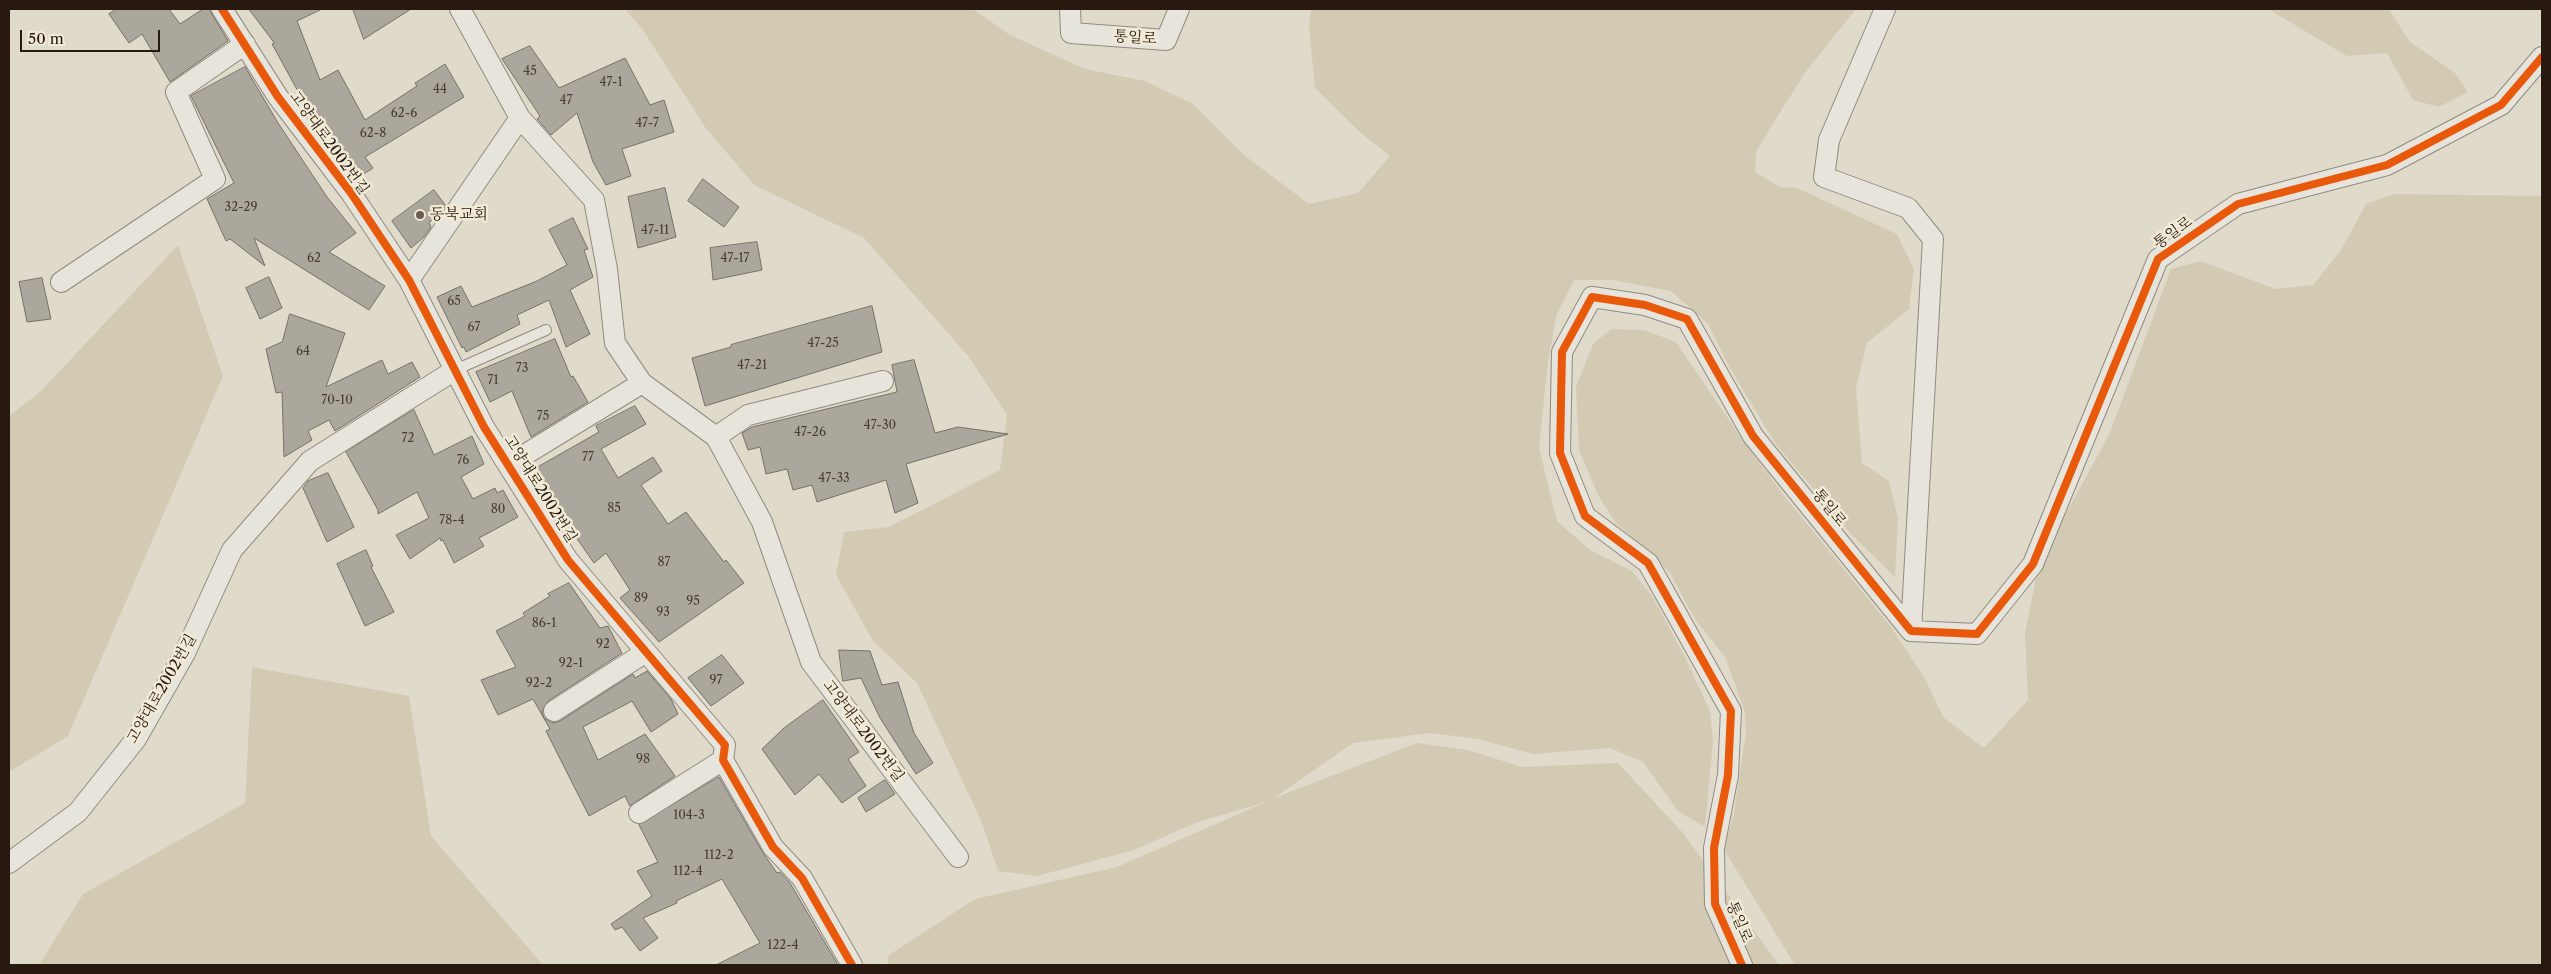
<!DOCTYPE html>
<html>
<head>
<meta charset="utf-8">
<style>
	body { margin:0 }
	#map { position:relative; width:2551px; height:974px; overflow:hidden; background:#e0daca; font-family:"Libre Caslon Text",serif }
	canvas { display:block }
	.frame { position:absolute; inset:0; border:10px solid #281910; pointer-events:none }
	.scale { position:absolute; left:20px; top:30px; width:140px; height:22px; box-sizing:border-box; border:2px solid #281910; border-top:0; padding-left:6px; font-size:15px; line-height:18px; white-space:nowrap; color:#281910; -webkit-text-stroke:4px #f1ead6; paint-order:stroke }
</style>
</head>
<body>
<div id="map">
<canvas width="2551" height="974"></canvas>
<div class="frame"></div>
<div class="scale">50 m</div>
</div>
<script>
const g = document.querySelector('canvas').getContext('2d');
g.lineJoin = 'round';
function paint(path, color) { g.fillStyle = color; g.fill(path, 'evenodd'); }
function trace(path, color, width, dash) { g.strokeStyle = color; g.lineWidth = width; g.lineCap = dash ? 'butt' : 'round'; g.setLineDash(dash || []); g.stroke(path); }
function label(font, color, halo, rows, align = 'center') {
  g.font = font + ' "Libre Caslon Text","Noto Serif KR",serif'; g.lineWidth = 5; g.setLineDash([]); g.textBaseline = 'middle'; g.strokeStyle = halo; g.fillStyle = color; for (const [text, x, y, turn = 0] of rows) {
    g.save(); g.translate(x, y); g.rotate((+turn || 0) * Math.PI / 180); g.textAlign = isNaN(turn) ? turn : align; if (halo) g.strokeText(text, 0, 0); g.fillText(text, 0, 0); g.restore();
  }
}
paint(new Path2D(`
	M625,9H973L1010,35L1085,69L1145,81L1193,104L1244,155L1309,204L1358,193L1390,156L1361,133L1315,88L1309,26L1311,9H1856L1807,70L1777,117L1756,152L1755,172L1780,187L1797,188L1897,234L1914,269L1909,309L1867,343L1856,388L1862,463L1889,481L1898,519L1895,577L1850,533L1775,443L1730,368L1708,324L1671,291L1613,280H1574L1557,314L1548,361L1539,448L1557,521L1590,550L1632,571L1652,596L1683,653L1710,711L1713,741L1705,827L1678,811L1643,762L1610,748L1533,754L1478,739L1430,733L1353,743L1274,798L1417,743L1468,750L1522,767L1618,763L1683,833L1779,965H887L889,955L975,899L1117,867L1266,802L1195,823L1134,850L1037,876L998,871L982,823L917,683L873,641L836,575L844,532L889,527L1000,470L1007,415L969,357L864,238L754,185L705,127L643,30Z
	M2268,9H2389L2409,41L2455,73L2468,92L2439,107L2413,100L2387,53L2347,56Z
	M2394,194L2542,196V965H1795L1723,848L1733,818L1746,733L1745,712L1725,657L1695,619L1670,573L1615,522L1598,495L1579,450L1576,387L1593,344L1611,329L1644,330L1676,342L1744,442L1782,493L1891,627L1924,677L1944,718L1984,748L2028,700L2025,633L2037,573L2058,528L2109,435L2171,269L2200,261L2276,289L2313,285L2341,250L2366,204Z
	M178,245L223,376L68,736L9,772V416L40,392Z
	M252,667L409,696L431,836L543,965H39L83,894L245,803Z`), '#d3cab4');
const building = new Path2D(`
	M117,9H169L180,24L203,9H209L228,41L170,82L142,34L129,43L109,14Z
	M249,9H322L297,21L320,80L338,70L365,120L417,86L415,83L445,64L464,97L365,157L373,168L356,179L325,131L298,94L299,93L272,44L274,43Z
	M353,9H411L364,39Z
	M530,46L559,88L625,58L650,105L664,100L674,132L622,149L631,176L606,185L593,162L577,113L551,135L537,119L540,116L502,59Z
	M245,67L278,123L327,197L356,233L329,252L385,286L369,310L254,238L265,266L230,239L226,241L207,199L234,183L191,96Z
	M703,179L739,207L724,227L688,201Z
	M665,188L676,237L638,248L628,197Z
	M434,190L446,206L429,223L431,227L424,237L411,248L392,221Z
	M573,218L588,249L584,250L593,277L570,290L590,334L566,347L549,300L517,315L520,324L466,352L464,347L462,348L437,297L461,286L472,307L537,281L567,265L549,230Z
	M757,242L762,270L713,280L710,248Z
	M269,277L282,308L260,319L246,288Z
	M42,278L51,319L27,322L19,282Z
	M872,306L882,352L705,406L692,358L731,347V345Z
	M290,314L345,333L326,387L382,360L388,374L412,362L420,377L335,431L329,420L308,431L312,440L284,457L282,392L276,393L266,349L282,342Z
	M555,339L571,377L573,376L588,402L531,437L512,391L490,402L476,372Z
	M914,360L935,433L958,427L1008,434L906,464L918,503L895,513L886,480L817,502L812,485L793,490L787,469L766,474L760,447L748,450L742,433L752,427L897,392L892,365Z
	M635,406L646,424L601,449L618,478L653,457L662,471L641,485L668,524L686,512L724,562L726,560L744,583L659,642L620,598L630,590L606,553L594,563L554,506L534,469L599,432L596,426Z
	M414,410L434,455L472,436L484,464L461,477L473,499L495,488L497,493L503,490L518,517L479,538L484,546L454,563L443,540L441,541L440,538L410,559L396,535L429,518L417,492L378,514V510L346,452Z
	M328,473L354,527L327,542L303,488L308,481Z
	M366,550L373,566L371,567L394,612L365,626L337,564Z
	M569,583L600,628L608,626L622,653L548,701L542,711L544,718L554,723L560,721L633,674L635,678L647,671L671,699L678,714L651,732L632,701L583,727L598,760L645,734L675,776L630,806L625,796L589,816L546,731L550,729L533,699L498,715L481,680L516,667L496,631L525,616L523,613L550,596L548,594Z
	M839,650L870,651L882,685L898,682L914,733L933,763L916,774L880,718L861,678L843,681Z
	M722,655L744,683L711,706L688,678Z
	M823,700L859,752L848,759L866,786L842,803L819,774L795,795L762,749L784,728Z
	M719,777L763,853L777,873L780,872L790,883L838,965H716L760,943L722,879L676,901L677,903L643,918L658,938L640,951L622,927L615,930L611,924L652,896L637,871L658,862L639,825Z
	M885,780L895,794L866,812L858,798Z`);
paint(building, '#aca79c');
trace(building, '#767168', 1);
const lane = new Path2D(`
	M455,370L546,330`);
const street = new Path2D(`
	M222,9L278,97L351,193L409,280L484,427L568,560L725,745L723,760L773,847L802,878L852,965
	M460,9L520,118L594,200L607,269L615,343L642,383L716,437L762,522L811,662L958,857
	M1070,9L1071,33L1166,40L1179,9
	M1885,9L1829,140L1824,177L1908,208L1933,239L1911,631
	M409,280L520,118
	M61,282L215,179L176,92L245,44
	M716,437L748,415L883,381
	M508,465L642,383
	M554,711L646,652
	M639,813L723,760
	M9,863L78,812L136,739L185,653L232,550L310,461L455,370
	M1742,965L1715,904L1714,848L1728,775L1731,711L1648,563L1585,516L1560,453L1562,352L1592,297L1645,305L1687,319L1753,436L1911,631L1977,634L2033,564L2158,259L2238,204L2387,165L2501,105L2542,57`);
trace(lane, '#908b81', 12);
trace(street, '#908b81', 22);
trace(lane, '#e7e4dc', 10);
trace(street, '#e7e4dc', 20);
trace(new Path2D(`
	M222,9L278,97L351,193L409,280L484,427L568,560L725,745L723,760L773,847L802,878L852,965
	M1742,965L1715,904L1714,848L1728,775L1731,711L1648,563L1585,516L1560,453L1562,352L1592,297L1645,305L1687,319L1753,436L1911,631L1977,634L2033,564L2158,259L2238,204L2387,165L2501,105L2542,57`), '#e8590c', 8);
for (const [x, y, r, color] of [
	[420,215,5,"#685d51"]
]) { const dot = new Path2D(); dot.arc(x, y, r, 0, 2 * Math.PI); g.fillStyle = color; g.fill(dot); trace(dot, '#f1ead6', 2); }
label('12px', '#493c33', null, [
	["45",530,72],
	["47-1",611,83],
	["44",440,90],
	["47",566,101],
	["62-6",404,114],
	["47-7",647,124],
	["62-8",373,134],
	["32-29",241,208],
	["47-11",655,231],
	["62",314,259],
	["47-17",735,259],
	["65",454,302],
	["67",474,328],
	["47-25",823,344],
	["64",303,352],
	["47-21",752,366],
	["73",522,369],
	["71",493,381],
	["70-10",337,401],
	["75",543,417],
	["47-30",880,426],
	["47-26",810,433],
	["72",408,439],
	["77",588,458],
	["76",463,461],
	["47-33",834,479],
	["85",614,509],
	["80",498,510],
	["78-4",452,521],
	["87",664,563],
	["89",641,599],
	["95",693,602],
	["93",663,613],
	["86-1",544,624],
	["92",603,645],
	["92-1",571,664],
	["97",716,681],
	["92-2",539,684],
	["98",643,760],
	["104-3",689,816],
	["112-2",719,856],
	["112-4",688,872],
	["122-4",783,946]
]);
label('15px', '#281910', '#f1ead6', [
	["통일로",1135,38,4],
	["고양대로2002번길",329,143,54],
	["통일로",2173,233,-36],
	["고양대로2002번길",540,489,58],
	["통일로",1829,508,51],
	["고양대로2002번길",162,689,-60],
	["고양대로2002번길",863,731,53],
	["통일로",1739,922,67]
]);
label('15px', '#281910', '#f1ead6', [
	["동북교회",430,215]
], 'left');
</script>
</body>
</html>
